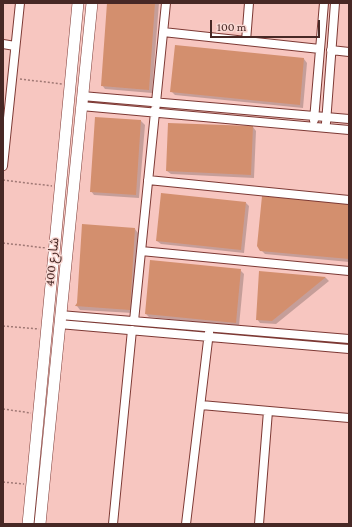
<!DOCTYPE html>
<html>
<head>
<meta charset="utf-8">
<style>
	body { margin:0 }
	#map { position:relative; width:352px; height:527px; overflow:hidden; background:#f7c6c0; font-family:"Crimson Pro",serif }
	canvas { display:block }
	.frame { position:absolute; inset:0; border:4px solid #472825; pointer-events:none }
	.scale { position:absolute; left:210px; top:20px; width:110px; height:18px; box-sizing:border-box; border:2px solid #472825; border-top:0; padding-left:5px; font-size:12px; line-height:14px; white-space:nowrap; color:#472825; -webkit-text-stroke:3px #f9d8d3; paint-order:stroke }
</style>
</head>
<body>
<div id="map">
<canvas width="352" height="527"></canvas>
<div class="frame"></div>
<div class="scale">100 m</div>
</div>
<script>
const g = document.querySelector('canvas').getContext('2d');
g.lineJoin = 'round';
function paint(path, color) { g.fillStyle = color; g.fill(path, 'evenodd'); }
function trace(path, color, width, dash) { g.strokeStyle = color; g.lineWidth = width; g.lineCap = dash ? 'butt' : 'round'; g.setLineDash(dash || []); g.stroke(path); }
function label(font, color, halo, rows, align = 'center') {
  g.font = font + ' "Crimson Pro","Noto Sans Arabic",serif'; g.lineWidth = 3; g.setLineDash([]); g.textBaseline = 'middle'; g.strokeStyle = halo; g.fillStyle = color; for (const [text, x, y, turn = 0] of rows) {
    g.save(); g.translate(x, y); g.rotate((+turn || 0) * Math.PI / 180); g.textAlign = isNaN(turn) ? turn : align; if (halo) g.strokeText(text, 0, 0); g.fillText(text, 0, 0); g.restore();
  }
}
paint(new Path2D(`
	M108,3H159L152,93L105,89L102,85Z
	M304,59L307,63L303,108L175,95L172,92Z
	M96,118L141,121L145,125L139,198L94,195L91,191Z
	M253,127L256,131L254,178L171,174L167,171Z
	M246,203L249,206L244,253L161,244L157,241Z
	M349,205V262L265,254L261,250Z
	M135,229L138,233L133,313L80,310L77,306L78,303Z
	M240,270L244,274L239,326L149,317L146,314Z
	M260,272L326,278L329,281L276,324L260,323L257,319Z`), '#0003');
paint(new Path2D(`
	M107,3H155L149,90L101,86Z
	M175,45L304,58L300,105L170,92Z
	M95,117L141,120L136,195L90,192Z
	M168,123L253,126L251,175L166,171Z
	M161,193L246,202L241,250L156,241Z
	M262,196L349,204V259L260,251L257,246Z
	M82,224L135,228L130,310L75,306L77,303Z
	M150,260L241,269L236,323L145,314Z
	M259,271L326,277L272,321L256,320Z`), '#d38f6e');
const street = new Path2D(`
	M163,32L320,49
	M246,41L249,3
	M3,44L15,46
	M331,50L349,52
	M82,96L349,119
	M81,106L349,130
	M314,120L324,3
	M326,123L335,3
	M3,166L20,3
	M148,180L349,200
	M141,251L349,271
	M60,315L349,339
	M134,321L166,3
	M59,324L349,349
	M201,405L349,418
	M113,524L132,330
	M186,524L209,332
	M259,524L268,411`);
const secondary = new Path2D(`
	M28,524L78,3
	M40,524L92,3`);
trace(street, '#7d3934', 10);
trace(secondary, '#7d3934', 12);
trace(new Path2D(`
	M20,79L62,84
	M3,180L52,186
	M3,243L46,248
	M3,326L39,329
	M3,409L31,413
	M3,482L24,484`), '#a07874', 1.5, [2, 2]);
trace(street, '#fff', 8);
trace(secondary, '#fff', 11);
label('13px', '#472825', '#f9d8d3', [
	["شارع 400",52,262,-84]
]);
</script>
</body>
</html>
